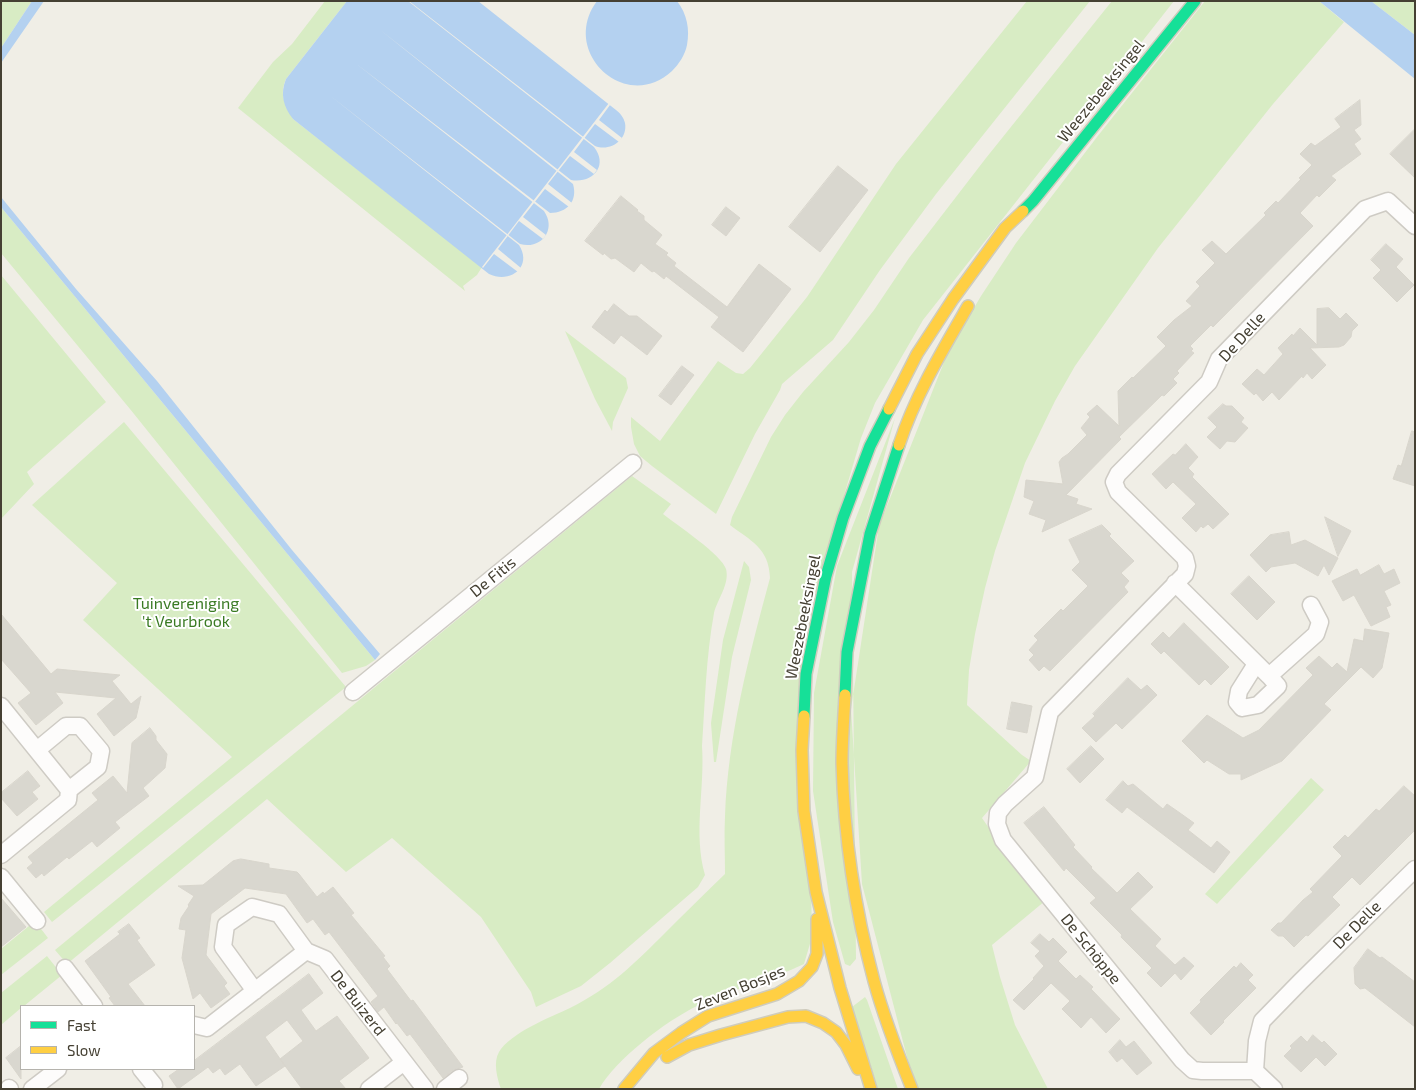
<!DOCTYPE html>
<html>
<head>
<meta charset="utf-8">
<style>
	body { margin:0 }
	#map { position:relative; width:1416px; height:1090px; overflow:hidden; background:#f0eee6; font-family:"Exo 2",sans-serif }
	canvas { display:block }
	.frame { position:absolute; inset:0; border:2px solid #454033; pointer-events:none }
	.legend { position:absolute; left:20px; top:1005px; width:175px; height:65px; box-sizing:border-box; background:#fff; border:1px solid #b5b3ad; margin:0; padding:6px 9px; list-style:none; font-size:15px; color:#454033 }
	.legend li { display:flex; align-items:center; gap:10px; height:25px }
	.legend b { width:25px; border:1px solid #b5b3ad }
</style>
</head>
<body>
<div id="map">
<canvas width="1416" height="1090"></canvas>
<div class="frame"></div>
<ul class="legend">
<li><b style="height:6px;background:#16e098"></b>Fast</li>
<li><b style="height:6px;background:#ffcf43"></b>Slow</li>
</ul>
</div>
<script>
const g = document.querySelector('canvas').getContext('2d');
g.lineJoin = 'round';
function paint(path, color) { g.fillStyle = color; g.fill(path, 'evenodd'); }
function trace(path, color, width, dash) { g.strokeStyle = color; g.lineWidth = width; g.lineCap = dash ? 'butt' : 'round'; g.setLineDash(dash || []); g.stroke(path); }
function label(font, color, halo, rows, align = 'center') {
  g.font = font + ' "Exo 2",sans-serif'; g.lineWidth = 4; g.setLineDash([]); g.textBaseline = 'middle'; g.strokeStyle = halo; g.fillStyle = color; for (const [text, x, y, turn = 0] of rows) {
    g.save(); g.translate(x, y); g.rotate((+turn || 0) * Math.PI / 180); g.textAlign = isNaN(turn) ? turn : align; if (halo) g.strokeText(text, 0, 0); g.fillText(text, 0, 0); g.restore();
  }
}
paint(new Path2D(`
	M1,1H32L1,48Z
	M325,1H347L286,79C279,96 285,103 293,119L482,267L477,275L463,286L465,291L238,108L273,62L292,44Z
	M1027,1H1090L936,194L880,270L833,340L782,384L780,390L755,434L716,514L652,466L640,456L634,444L631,427V417L660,441L718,361L736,373L743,374L750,368L807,297L896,164Z
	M1112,1H1174L923,320L875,403L861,438L806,624L812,937L804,964C769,981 731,989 697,1006C666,1021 616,1059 599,1089H501C497,1078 493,1062 499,1052C510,1033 551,1017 570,1008C610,988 634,964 665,933C685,913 705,893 725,874C725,855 724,835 725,816C728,735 749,656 770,578C769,548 751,541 730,525L732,517L771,437L785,415L803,392L849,342L874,310L909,258L986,158Z
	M1205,1H1319L1344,22L1273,104L1158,248L1075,366L1055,401L1025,463L995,551L985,588L975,634L969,670L967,705L1022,755L1031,761L982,818L1004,850L1045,901L992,945L1000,977L1015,1025L1048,1089H918L907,1057L862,884L851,709L879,526L948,352L981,296L1016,243L1097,137Z
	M1371,1H1415V35Z
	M1,207L375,660L366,666L342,673L130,409L1,253Z
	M1,275L106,402L27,472L34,484L1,519Z
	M565,331L626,378L628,388L613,422L612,431L595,399Z
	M895,418L852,572L856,959L850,966L845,964L833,922L813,791L814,693L837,566Z
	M124,422L346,687L52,922L44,912L232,757L83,620L117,583L32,505Z
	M632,476L671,504L663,514C677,525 722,555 726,569C730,584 717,600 714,613C706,657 705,702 702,746C705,789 693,833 705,875L698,887L610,963L581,986L536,1007L531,992L481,917L392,838L346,872L267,799L67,964L55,950Z
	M744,561L749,567L751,580L732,657L716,762H714L711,723L723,640Z
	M1311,778L1324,790L1217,904L1205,894Z
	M35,921L48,938L1,975V949Z
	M47,956L62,975L24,1006H21V1008L1,1025V993Z
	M865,997L867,1000L898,1089H878L852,1007Z`), '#d8ecc4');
paint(new Path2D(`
	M32,1H44L1,63V48Z
	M347,1H408L594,147C609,166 592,184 571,180L379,29L573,184C578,201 567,213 550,213L354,62L544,211C557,230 541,250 520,244L328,94L519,245C533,267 510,284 489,274L293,119C283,106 280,94 286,79Z
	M409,1H478L616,110C620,113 624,118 625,123C628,140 610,152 595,146Z
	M597,1H677C687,14 690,29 687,45C685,55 679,64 672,71C626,114 559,52 597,1Z
	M1319,1H1371L1415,35V79Z
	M1,197L76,289L157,381L292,550L380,654L375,660L1,207Z`), '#b4d1f0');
paint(new Path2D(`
	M609,103L610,105L599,120L622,138L619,142L595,124L574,152L597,170L594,174L570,156L548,184L572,203L569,207L545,189L523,217L546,235L543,239L519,221L498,249L521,268L518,272L494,254L483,268L482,267Z`), '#f0eee6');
const building = new Path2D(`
	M1360,100L1361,125L1354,130L1361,139L1354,144L1361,154L1331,176L1336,180L1319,197L1317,195L1300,213L1313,226L1213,327L1211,325L1190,346L1193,349L1191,351L1194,353L1177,371L1179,373L1173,379L1177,383L1164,396L1162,395L1119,437L1121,439L1066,495L1078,499L1076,504L1092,509L1042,532L1046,520L1029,514L1034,501L1024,497L1026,480L1063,484L1059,462L1062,458L1068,454L1087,435L1081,428L1090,417L1087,414L1097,405L1119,426L1118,391L1132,377L1133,378L1166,346L1157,337L1174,320L1192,306L1186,301L1200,286L1196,282L1215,263L1202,250L1212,241L1226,254L1266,215L1264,213L1276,201L1278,203L1301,179L1299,178L1312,165L1300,154L1311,143L1315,146L1341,127L1335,119Z
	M1415,129V178L1390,154Z
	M838,166L868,190L820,252L789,227Z
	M621,196L638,210L637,211L644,216V220L662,235L655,244L668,253L666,255L676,263L674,266L727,307L759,264L791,289L743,352L711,327L719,317L666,276L664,279L654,271L652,272L641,263L634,272L615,258L611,259L604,253L603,255L585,241Z
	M726,207L740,218L726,236L712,225Z
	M1386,244L1403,259L1396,267L1414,285L1397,302L1373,278L1381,270L1371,260Z
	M614,304L629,316H637L662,336L647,355L621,335L614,344L592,327L605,310L607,312Z
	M1329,308L1340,319L1346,313L1358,325L1352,331L1351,337L1344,345L1339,347L1310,348L1326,365L1312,379L1307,373L1303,378L1302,376L1279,400L1272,392L1263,401L1256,393L1254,395L1242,384L1257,369L1264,375L1283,354L1278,348L1292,334L1293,336L1300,328L1317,345V309Z
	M682,366L694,375L671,405L659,396Z
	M1223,404L1226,406H1232L1244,418L1241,422L1248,428L1235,442L1227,441L1220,449L1207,437L1217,427L1208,418Z
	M1412,431L1415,432V486L1393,479L1398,465L1401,466Z
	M1186,444L1198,457L1188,468L1194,474L1192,477L1229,514L1213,529L1208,524L1203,528L1201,526L1196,532L1182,518L1196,504L1173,482L1166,489L1152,474L1173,454L1175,455Z
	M1325,517L1351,531L1338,556Z
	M1102,525L1111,534L1109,536L1134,561L1121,573L1129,581L1124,587L1128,592L1050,671L1044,666L1039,671L1029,660L1034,655L1029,650L1038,640L1034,636L1061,609L1063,611L1088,586L1072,570L1080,562L1069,540Z
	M1289,532L1291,545L1305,540L1338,558L1329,575L1324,565L1318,576L1295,563L1271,567L1266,572L1250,555L1270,535Z
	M1379,565L1384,574L1394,569L1400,583L1384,591L1391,605L1386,607L1390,617L1371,626L1354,595L1343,601L1332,581L1357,569L1360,575Z
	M1249,576L1275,602L1257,620L1231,594Z
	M1,614L51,674L57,669L120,675L112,681L131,704L141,696L136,718L114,736L97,714L116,698L55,692L63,703L36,725L18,703L31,693L1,659Z
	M1184,623L1229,667L1211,685L1205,679L1199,685L1164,651L1161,654L1151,644L1163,632L1169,638Z
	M1365,629L1389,633L1382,668L1373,678L1361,667L1324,704L1331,710L1282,761L1241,780V774H1229L1207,760L1204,763L1182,741L1207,715L1243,738L1259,730L1313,675L1306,668L1319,656L1332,668L1337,663L1347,672L1354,639L1363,641Z
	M1128,678L1141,690L1147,685L1157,695L1122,729L1116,723L1096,742L1082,728L1095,716L1093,714Z
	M1012,702L1032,706L1027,733L1007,729Z
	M150,728L156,736V740L167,754L165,768L143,788L149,796L115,822L120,828L97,847L92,841L69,859L67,857L44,876L42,873L36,878L27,868L33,863L28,857L98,800L92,793L113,776L127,793L132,743Z
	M1091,746L1104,759L1080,783L1067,769Z
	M28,771L40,786L32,792L38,799L17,816L1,798V793Z
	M1123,781L1128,786L1133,784L1163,809L1167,804L1180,813L1194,823L1188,830L1211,848L1217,841L1230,852L1214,873L1127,807L1122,813L1106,800Z
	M1404,786L1415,796V830L1360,885L1352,877L1332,897L1340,905L1308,936L1306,935L1294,947L1283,936H1278L1271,930L1278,923H1281L1303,900L1313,892L1310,889L1342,856L1333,847L1345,835L1348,838L1376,809L1379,811Z
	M1044,807L1075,845L1073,847L1092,867L1091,868L1117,893L1138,872L1153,887L1130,909L1161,939L1155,946L1175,965L1184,957L1194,966L1181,980L1175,973L1161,987L1147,973L1152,968L1121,937L1122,935L1090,903L1096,898L1066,868L1064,871L1024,823Z
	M241,859L269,864V868L297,872L299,874L317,897L323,892L324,894L333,887L354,913L351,915L385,956L383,957L390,966L387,969L411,1001L413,1000L463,1067L453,1070L443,1078L410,1034L407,1036L397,1023L396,1024L384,1007L378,1012L371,1002L378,996L329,932L325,935L313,919L307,923L286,894L245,888L211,914L206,955L227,983L224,986L230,994L211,1008L200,993L193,999L182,958L186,930L179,929L181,918L189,906L188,905L194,896L178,886L203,885L233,861Z
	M1,898L26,927L1,947Z
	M129,924L140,938L137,940L155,965L128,984L145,1006H115L109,998L111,997L85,961L120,934L118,932Z
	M1040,934L1049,942L1053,938L1067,952L1058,961L1076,979L1080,975L1093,987L1091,989L1120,1019L1106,1033L1091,1017L1081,1028L1062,1009L1070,1001L1051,983L1024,1010L1013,1000L1034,979L1033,978L1044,966L1035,956L1040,951L1031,943Z
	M1368,949L1380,958L1382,957L1415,982V1027L1365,988L1360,989L1355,984L1354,968Z
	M1241,963L1253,975L1248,980L1256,988L1223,1021L1224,1022L1211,1035L1190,1013L1201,1002L1200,1000L1234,966L1236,968Z
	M309,974L323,993L301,1010L316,1031L337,1016L369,1058L339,1081L346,1089H302L280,1059L303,1041L287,1020L265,1037L285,1066L256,1086L240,1064L225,1075L220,1068L213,1073L208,1067L178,1089L169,1076L179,1069H194V1061Z
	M1313,1035L1322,1043L1324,1041L1337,1054L1325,1066L1316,1057L1301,1072L1284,1056L1292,1048L1290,1046L1301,1036L1307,1042Z
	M1120,1040L1126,1047L1134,1041L1152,1063L1137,1075L1122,1058L1117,1062L1109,1052Z
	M21,1046V1079L6,1058Z`);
paint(building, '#d9d7cf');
trace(building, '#d8d5cc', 1);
const street = new Path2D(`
	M1175,583L1269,676L1278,686L1258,705L1242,708L1237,702L1239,691L1256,664
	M1269,676L1316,634L1320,622L1311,605
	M353,692L633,463
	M1,706L69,790L68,800L1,855
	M37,750L66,726H80L101,751L98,767L69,790
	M1,877L37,921
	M65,968L94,1006
	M255,991L223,947L226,925L252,907L279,914L306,951L325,959L425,1089
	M194,1025L207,1028L306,951
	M141,1069L154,1085
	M1255,1071L1257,1041L1262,1021L1300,982L1415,869
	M9,1088L10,1089
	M32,1089L58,1069
	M369,1089L404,1062
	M445,1089L459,1078
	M1274,1089L1255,1071H1202L1193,1070L1182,1060L1003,840L997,824L998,813L1005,804L1035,777L1050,712L1185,574L1187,566L1185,558L1118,492L1114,482L1118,474L1209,382L1219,359L1365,209L1388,201L1415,226`);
const fast = new Path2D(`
	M1023,211L1033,201L1195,1
	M845,695L847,652L870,534L899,445
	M804,716L806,674L826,576L843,518L870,446L889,409`);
const slow = new Path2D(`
	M889,409L917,354L953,299L1005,228L1023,211
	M899,445C915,396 942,351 968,306
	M845,695C844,717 842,740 842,763C844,836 855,910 874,981C884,1018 898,1054 912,1089
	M804,716L802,750L804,811L816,892L840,988L871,1089
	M667,1057L689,1045L721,1035L788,1017L806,1016L823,1023L836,1032L846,1045L858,1069
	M624,1089L654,1053L681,1033L708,1016L777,994L799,981L812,967L817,954V919`);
trace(street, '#cecbc4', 19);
trace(fast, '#cfccbd', 14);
trace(slow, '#cfccbd', 14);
trace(street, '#fdfcfb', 16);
trace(fast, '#16e098', 11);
trace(slow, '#ffcf43', 11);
label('16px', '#454033', '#fff', [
	["Weezebeeksingel",1101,91,-51],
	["De Delle",1242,337,-48],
	["De Fitis",493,577,-39],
	["Weezebeeksingel",803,617,-79],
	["De Delle",1357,925,-45],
	["De Schöppe",1091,949,51],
	["Zeven Bosjes",740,988,-22],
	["De Buizerd",358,1003,52]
]);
label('16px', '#397a23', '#fff', [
	["Tuinvereniging",186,604],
	["'t Veurbrook",186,622]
]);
</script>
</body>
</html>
